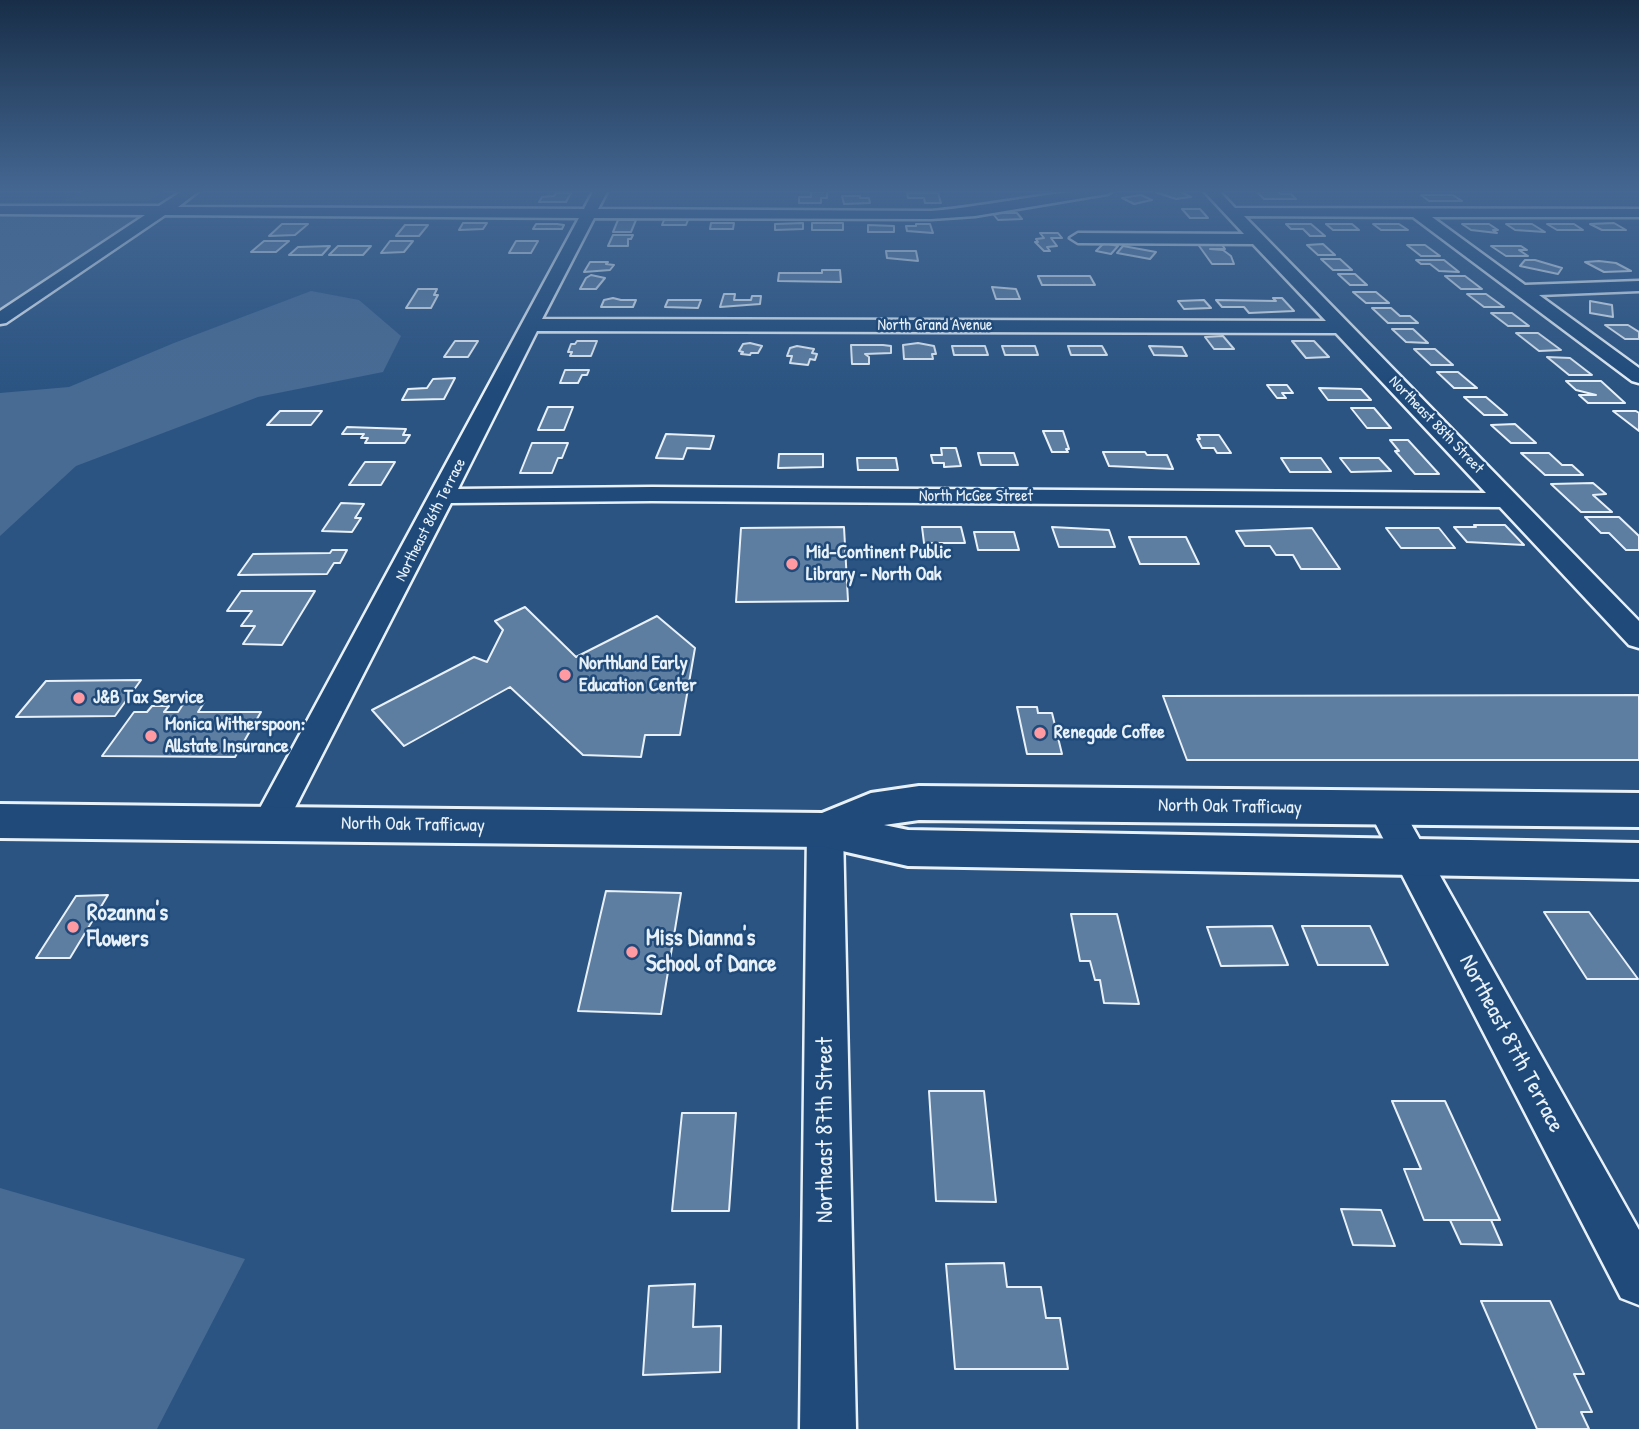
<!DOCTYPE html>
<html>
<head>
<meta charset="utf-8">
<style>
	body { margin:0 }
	canvas { display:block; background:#2b5482 }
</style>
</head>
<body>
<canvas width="1639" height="1429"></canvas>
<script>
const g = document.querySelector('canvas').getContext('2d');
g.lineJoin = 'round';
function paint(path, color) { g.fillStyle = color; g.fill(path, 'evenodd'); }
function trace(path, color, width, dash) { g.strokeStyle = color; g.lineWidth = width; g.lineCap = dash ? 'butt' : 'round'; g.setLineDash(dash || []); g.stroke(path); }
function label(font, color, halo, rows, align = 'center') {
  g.font = font + ' "Patrick Hand",sans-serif'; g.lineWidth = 5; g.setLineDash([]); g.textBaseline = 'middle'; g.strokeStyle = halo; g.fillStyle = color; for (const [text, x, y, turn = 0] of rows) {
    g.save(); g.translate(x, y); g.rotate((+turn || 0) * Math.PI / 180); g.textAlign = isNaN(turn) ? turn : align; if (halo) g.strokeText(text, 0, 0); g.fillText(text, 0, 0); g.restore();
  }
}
paint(new Path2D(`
	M87,190H165L148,201H65Z
	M0,210L160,212L0,318Z
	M311,291L359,300L401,336L383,372L258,397L76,466L0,536V393L69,387L174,343Z
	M0,1188L245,1259L157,1429H0Z`), '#476b93');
const building = new Path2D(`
	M1165,191H1179L1191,197L1176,199L1155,192Z
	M1278,191L1281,194H1291L1296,199H1264L1257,192Z
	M811,192H827V198H821V203H799V197H811Z
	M556,193H571L566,202H539L542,197L554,196Z
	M907,193H938L941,203H925L924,198H908Z
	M1141,195L1152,200L1134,204L1122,198Z
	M1421,195H1453L1462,201H1429Z
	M842,196H860V198H869L870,203L844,204Z
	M1182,209H1200L1208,218H1190Z
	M999,213H1017L1022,219L998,220L994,215Z
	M618,220H636L631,232H613Z
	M664,220H688L686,225H662Z
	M463,223H487L483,229L459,230Z
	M711,223H734L733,229H710Z
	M803,223V229L775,230V224Z
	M812,223H843V230H812Z
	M1614,223L1626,230H1602L1590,224Z
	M282,224H308L295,235L269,236Z
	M536,224H557L564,225L562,229H533Z
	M916,224H930L933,233L907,231L906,226H916Z
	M1286,224H1311L1325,236H1310L1303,229H1291Z
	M1326,224H1352L1359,230H1333Z
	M1373,224H1399L1408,230H1381Z
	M1462,224H1489L1498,230H1493L1497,233L1471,230Z
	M1506,224H1532L1545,232L1515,230Z
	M1547,224H1574L1583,230H1557Z
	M405,225H428L419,236H396Z
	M868,225L894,226V232H868Z
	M1040,233H1058L1062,238H1051L1057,246L1047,247L1050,251H1044L1035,242H1038L1036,239L1044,238Z
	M613,235H633L631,239H628V246H608Z
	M264,241H289L276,252H251Z
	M390,241H413L404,252L381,253Z
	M516,241H538L531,253H509Z
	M1104,243L1118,246L1111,254L1096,251Z
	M1197,243H1221L1225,249H1210L1223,250L1231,256L1234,264H1212Z
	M1323,244L1335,255H1318L1307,245Z
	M1407,245H1425L1440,256H1421Z
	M330,246L322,255H289L298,247Z
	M338,246H371L363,255H329Z
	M1123,246L1156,252L1150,259L1117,253Z
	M1491,246H1521L1527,250H1519L1528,256H1506Z
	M886,251H916L918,261L887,258Z
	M1321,259H1340L1352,270H1333Z
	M1416,260H1444L1459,272L1439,271L1430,264H1421Z
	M1525,260H1535L1562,268L1558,274L1520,266Z
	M1599,261L1616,263L1631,271L1604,272L1585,262Z
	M590,262H608L606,264L614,265L610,270L584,272Z
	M822,270H840L841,282L778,281L779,273H822Z
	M1338,274H1355L1367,285H1350Z
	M591,275L605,278L596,289H580L586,278Z
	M1038,276H1090L1095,285H1042Z
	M1445,276H1465L1482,289H1461Z
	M992,287L1016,289L1020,299H996Z
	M418,289H437L434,295H438L431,308H406Z
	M1353,292H1376L1389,303H1366Z
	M724,294H735L734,300H751L752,296H761L760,304L720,307Z
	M1467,294H1486L1504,307H1484Z
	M613,298L621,300H636L633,307H601L604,300Z
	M1273,298H1282L1294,311L1249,313L1244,307H1222L1216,300L1276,301Z
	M668,300H701L698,308L665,307Z
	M1204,300L1211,308L1184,309L1178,301Z
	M1590,301L1612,305L1613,317L1590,313Z
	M1372,308H1391L1400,316H1410L1418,323H1388Z
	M1491,313H1512L1529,326H1508Z
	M1605,325H1628L1639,332V339H1625Z
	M1392,329H1413L1428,343L1406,342Z
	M1516,333H1538L1561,350L1539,351Z
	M1223,336L1234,349H1214L1205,337Z
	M455,341H478L468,357H444Z
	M577,341H597L591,356H570L572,352H568L571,344H575Z
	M1292,341H1314L1329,357L1306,358Z
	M918,343L934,346L936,354H932L933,359H904L903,345Z
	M743,344L750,343L762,346L758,353H751L750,355L741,354L743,352L739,351Z
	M851,345H883L891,346V353L865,354L869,357V364H852Z
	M797,346L814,349L812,353L817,354L815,360L810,359L808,365L790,363L792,356H787L790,348Z
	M952,346H985L988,355H954Z
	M1002,346H1035L1038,355H1005Z
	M1068,346H1102L1107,355H1071Z
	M1149,346L1182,347L1187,356L1154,355Z
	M1414,349H1435L1453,365H1431Z
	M1547,357L1570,358L1592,375H1569Z
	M565,370H589L587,375H582L578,383H560Z
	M1437,372H1458L1477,388H1454Z
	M455,378L444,399L402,400L408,389L427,388L433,379Z
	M1566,381H1601L1625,403H1588L1579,395H1596L1576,390Z
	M1267,385H1287L1293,393H1282L1286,398H1277Z
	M1319,388L1361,389L1371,400H1328Z
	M1464,397H1486L1507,415H1484Z
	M548,407H573L564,430H538Z
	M1351,408H1374L1391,428H1367Z
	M280,411H322L311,425H267Z
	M1613,411H1636L1639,413V431Z
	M1515,424L1536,443H1511L1491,425Z
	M347,427L406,429L403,435H410L405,443H365L368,438H361L364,434H342Z
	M1043,431H1063L1069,449H1066L1068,452H1052Z
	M666,434L714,436L710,449L687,448L683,459L656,458Z
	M1198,435H1219L1231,453H1217L1214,448H1202L1197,439H1200Z
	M1390,440H1408L1439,474H1415L1395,451H1399Z
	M532,443H568L562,458H558L552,473H520Z
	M941,448H956L961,466L944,467V463H933L931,455H942Z
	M1103,452H1145L1147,455H1167L1173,469L1109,466Z
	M978,453H1014L1018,465H981Z
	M1521,453H1549L1562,465H1572L1583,475H1545Z
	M779,454H823V467L778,468Z
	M857,458H896L898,470H858Z
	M1281,458H1321L1331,472H1290Z
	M1340,458H1379L1391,471L1351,472Z
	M365,462H395L381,485H349Z
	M1593,483L1606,494L1593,495L1612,512H1581L1551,484Z
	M341,503L364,504L355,518H361L352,532L322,531Z
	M1585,517H1619L1639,536V550H1626L1609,533H1601Z
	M1474,525H1505L1524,545L1467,542L1454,527H1476Z
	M844,527L848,601L736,602L741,528Z
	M922,527H961L965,543H924Z
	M1052,527L1109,530L1115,547H1059Z
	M1312,528L1340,569H1301L1293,555H1276L1270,546H1245L1236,531Z
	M1386,528H1439L1455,548H1401Z
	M974,532H1014L1019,550H978Z
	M1129,537H1186L1199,564H1140Z
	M332,550H347L340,563H334L327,574L238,575L253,554L330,553Z
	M241,591H315L282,645L243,644L255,626H241L252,611H227Z
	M525,607L576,657L657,616L695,648L680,735H645L641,757L583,755L510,687L404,746L372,710L474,657L487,662L503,630L495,621Z
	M141,680L115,716L16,717L46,681Z
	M1639,695V760H1187L1163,696Z
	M185,701H205L198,712H261L235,757L102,756L134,712H147L152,706H169L164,712H178Z
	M1017,707H1037L1038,713H1052L1062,754H1027Z
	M606,891L681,893L661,1014L578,1011Z
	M108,895L70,958H36L76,896Z
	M1544,912H1589L1638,979H1587Z
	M1071,914H1117L1139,1004L1104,1003L1100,980H1095L1090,961H1080Z
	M1272,926L1288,965L1221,966L1207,927Z
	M1302,926H1370L1388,965H1318Z
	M929,1091H984L996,1202L936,1201Z
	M1392,1101H1445L1500,1220H1424L1404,1169H1421Z
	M682,1113H736L729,1211H672Z
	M1341,1209L1381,1210L1395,1246L1353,1245Z
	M1450,1220H1491L1502,1245L1461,1244Z
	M1004,1263L1007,1287H1041L1046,1318H1060L1068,1369H955L946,1264Z
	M695,1284L693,1327L721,1326L720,1372L643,1375L649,1286Z
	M1481,1301H1550L1584,1374H1574L1592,1412H1581L1589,1429H1537Z`);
paint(building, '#5d7da1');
trace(building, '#e8f1f8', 2);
const minor = new Path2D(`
	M184,190H200L178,207L584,209L594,190H608L598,209L931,211C992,206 1053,190 1114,190L1107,194L975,216L931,219L594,218L542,319L1326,321L1253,244L1078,243L1070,238L1078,233L1244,234L1203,190H1218L1235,208L1639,209V217H1432L1525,285L1639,281V291L1539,295L1639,368V383L1632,381L1413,217L1244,216L1639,621V648L1629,645L1500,507L652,501L451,503L282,833L270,837L258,833L252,823L579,218L165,215L6,323L0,324V311L145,215L0,214V206H159ZM537,331L1336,333L1486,493L652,487L458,489Z
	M1385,795L1397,799L1639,1230V1305L1621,1298L1368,809L1373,799Z
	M825,816L838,820L843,830L856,1429H800L807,830L812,820Z`);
const secondary = new Path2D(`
	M919,786L1639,793V827L919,820L884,825L908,830L1639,843V879L908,866L825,847L0,838V804L822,813L871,793Z`);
trace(minor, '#e8f1f8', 5);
trace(secondary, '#e8f1f8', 6);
paint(minor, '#1f4a7a');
paint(secondary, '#1f4a7a');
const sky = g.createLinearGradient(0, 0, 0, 390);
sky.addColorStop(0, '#182e48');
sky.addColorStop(0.49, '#446792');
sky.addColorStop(1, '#44679200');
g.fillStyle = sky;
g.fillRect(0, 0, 1639, 390);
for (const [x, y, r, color] of [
	[792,564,7,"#ff9aa2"],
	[565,675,7,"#ff9aa2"],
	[79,698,7,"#ff9aa2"],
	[1040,733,7,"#ff9aa2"],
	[151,736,7,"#ff9aa2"],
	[73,927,7,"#ff9aa2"],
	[632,952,7,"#ff9aa2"]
]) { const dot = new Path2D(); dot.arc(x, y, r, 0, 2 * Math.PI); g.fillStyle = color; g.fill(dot); trace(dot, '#1f4a7a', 2.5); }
label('16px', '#e8f1f8', '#1f4a7a', [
	["North Grand Avenue",935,326],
	["Northeast 88th Street",1436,425,46],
	["North McGee Street",976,497],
	["Northeast 86th Terrace",431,520,-63]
]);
label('bold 19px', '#e8f1f8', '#1f4a7a', [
	["Mid-Continent Public",806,553],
	["Library - North Oak",806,575],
	["Northland Early",579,664],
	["Education Center",579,686],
	["J&B Tax Service",93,698],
	["Monica Witherspoon:",165,725],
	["Allstate Insurance",165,747],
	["Renegade Coffee",1054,733]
], 'left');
label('19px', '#e8f1f8', '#1f4a7a', [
	["North Oak Trafficway",1230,807,1],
	["North Oak Trafficway",413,825,1]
]);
label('bold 23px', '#e8f1f8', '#1f4a7a', [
	["Rozanna's",87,914],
	["Flowers",87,940],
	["Miss Dianna's",646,939],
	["School of Dance",646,965]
], 'left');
label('23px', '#e8f1f8', '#1f4a7a', [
	["Northeast 87th Terrace",1511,1044,62],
	["Northeast 87th Street",826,1130,-90]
]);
</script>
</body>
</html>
